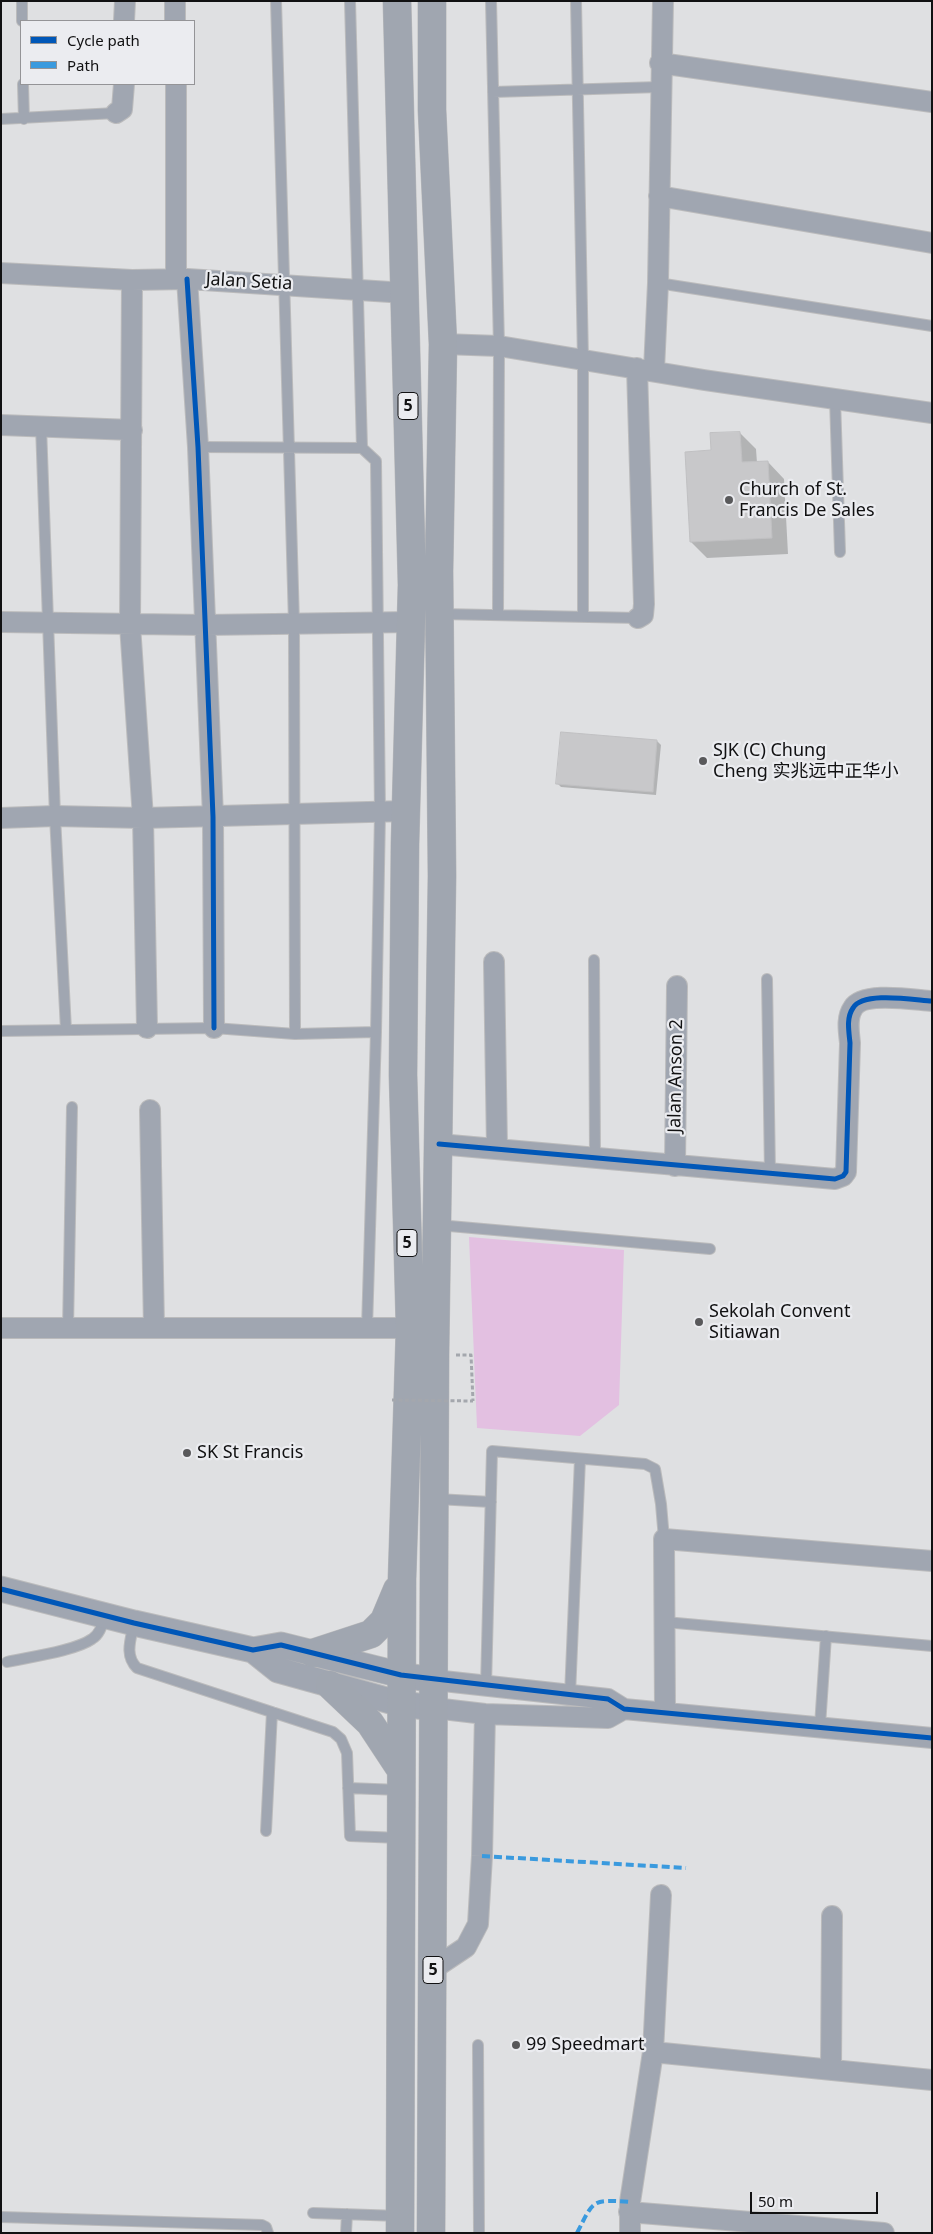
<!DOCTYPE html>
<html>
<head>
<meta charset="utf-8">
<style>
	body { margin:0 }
	#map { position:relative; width:933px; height:2234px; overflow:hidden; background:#dfe0e2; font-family:"Noto Sans",sans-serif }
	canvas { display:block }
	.frame { position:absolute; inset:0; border:2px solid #111112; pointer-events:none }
	.legend { position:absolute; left:20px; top:20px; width:175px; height:65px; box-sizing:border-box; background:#ebecf0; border:1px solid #949497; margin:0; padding:6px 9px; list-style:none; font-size:15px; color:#111112 }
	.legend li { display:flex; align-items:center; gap:10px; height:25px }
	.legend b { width:25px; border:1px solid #949497 }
	.scale { position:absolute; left:750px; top:2192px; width:128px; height:22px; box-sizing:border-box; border:2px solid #111112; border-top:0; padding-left:6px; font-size:15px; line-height:18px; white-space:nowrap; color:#111112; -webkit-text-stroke:4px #ebecf0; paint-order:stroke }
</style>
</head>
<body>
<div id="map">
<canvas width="933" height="2234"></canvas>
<div class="frame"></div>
<ul class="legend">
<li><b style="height:6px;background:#0057b8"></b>Cycle path</li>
<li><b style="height:6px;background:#3a9ade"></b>Path</li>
</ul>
<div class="scale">50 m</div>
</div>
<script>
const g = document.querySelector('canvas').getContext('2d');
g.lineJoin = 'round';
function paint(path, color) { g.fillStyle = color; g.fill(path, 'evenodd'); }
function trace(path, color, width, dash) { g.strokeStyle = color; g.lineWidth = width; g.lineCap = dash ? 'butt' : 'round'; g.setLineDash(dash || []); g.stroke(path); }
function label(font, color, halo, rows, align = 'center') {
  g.font = font + ' "Noto Sans","Noto Sans SC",sans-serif'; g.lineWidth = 4.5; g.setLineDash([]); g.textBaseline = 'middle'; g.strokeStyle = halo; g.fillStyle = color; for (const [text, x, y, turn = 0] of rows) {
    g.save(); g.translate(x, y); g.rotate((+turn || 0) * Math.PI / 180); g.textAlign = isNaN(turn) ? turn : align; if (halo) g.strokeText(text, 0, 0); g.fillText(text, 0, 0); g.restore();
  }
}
paint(new Path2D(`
	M469,1237L624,1250L619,1405L580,1436L477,1428Z`), '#e3c0e1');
paint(new Path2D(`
	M740,433L756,449L757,463L768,462L784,479L788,554L707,558L691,542L712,451Z
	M562,733L657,741L661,745L656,795L561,787L557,783Z`), '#0003');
const building = new Path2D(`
	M740,432L742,462L768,461L772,538L690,542L685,452L711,450L710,433Z
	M561,732L657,740L653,792L556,784Z`);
paint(building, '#c8c8ca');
trace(building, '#c0c0c2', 1);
const service = new Path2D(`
	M22,1V21
	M276,1L294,623L295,1034
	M350,1L362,448L376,461L380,813L376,1032L367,1328
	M491,1L499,346L498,615
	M576,1L583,360V617
	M23,84L24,119
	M493,92L660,87
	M1,119L116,113
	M658,283L932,326
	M835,399L840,552
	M41,426L55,816L66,1030
	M198,447L362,448
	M441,614L638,618
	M594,960L595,1158
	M767,979L770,1174
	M1,1031L214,1028L295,1034L376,1032
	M438,1225L710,1249
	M68,1329L72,1107
	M437,1499L491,1502
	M665,1622L932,1646
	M134,1623C131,1639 124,1655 137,1668L333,1732L341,1739L347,1753L350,1836L400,1838
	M7,1662C29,1657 75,1651 92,1639C100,1634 102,1625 105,1616
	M486,1686L492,1451L645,1464L655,1469L661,1504L664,1539
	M570,1695L580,1459
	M820,1726L826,1636
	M348,1788L400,1790
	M266,1831L272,1712
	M478,2045L479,2233
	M313,2213L399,2216
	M1,2217L262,2225L266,2227L268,2233
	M346,2233L347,2214`);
const minor = new Path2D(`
	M175,1V21
	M124,21L125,1
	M660,63L932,102
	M176,84V279
	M116,113L122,109L124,84
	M659,196L932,243
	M1,273L132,280L187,279L406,293
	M187,279L198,447L213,817L214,1028
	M132,280L130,625L143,818L147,1028
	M443,344L499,346L704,380L932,413
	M637,368L644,604L643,615L638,618
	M654,370L658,283L663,1
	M1,425L132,430
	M1,622L205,625L412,622
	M1,818L55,816L143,818L406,811
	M494,962L497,1148
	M150,1110L154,1328
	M439,1144L835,1179L843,1176L846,1172L850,1043C849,1032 846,1018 853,1008C863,991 914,1000 932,1001
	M675,1166L677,986
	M1,1328H410
	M434,1680L608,1699L624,1709L932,1738
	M434,1708L485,1714L608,1718L624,1709
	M665,1712L664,1539L932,1561
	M433,1969L466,1947L478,1924L482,1856L485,1714
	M653,2052L932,2080
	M831,2070L832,1916
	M629,2212L884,2233
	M630,2233V2202L653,2052L661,1895`);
const tertiary = new Path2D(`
	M1,1589L134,1623L253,1650L281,1645L401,1675L434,1680
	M253,1650L278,1670L401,1704L434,1708`);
const trunk = new Path2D(`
	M397,1L412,585L405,844L403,1075L410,1328L402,1579L400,2233
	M313,1653L371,1634L384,1621L397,1590
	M330,1685L370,1723L401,1770
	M431,2233L435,1354L442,876L439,571L443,344L432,110V1`);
trace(service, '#bbbbbc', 12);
trace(minor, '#bbbbbc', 22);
trace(tertiary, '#bbbbbc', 27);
trace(trunk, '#bbbbbc', 29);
trace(new Path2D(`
	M456,1355H471L473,1401`), '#a4a7ad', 3, [4, 2.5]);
trace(service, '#a0a6b1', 10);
trace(minor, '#a0a6b1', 20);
trace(tertiary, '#a0a6b1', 25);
trace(trunk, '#a0a6b0', 28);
trace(new Path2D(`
	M392,1400L473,1401`), '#a4a7ad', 3, [4, 2.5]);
trace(new Path2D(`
	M482,1856L686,1868
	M577,2233C594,2200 591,2199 630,2202`), '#3a9ade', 4, [8, 4]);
trace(new Path2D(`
	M187,279L198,447L213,817L214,1028
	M439,1144L835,1179L843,1176L846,1172L850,1043C849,1032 846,1018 853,1008C863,991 914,1000 932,1001
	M1,1589L134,1623L253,1650L281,1645L401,1675L608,1699L624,1709L932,1738`), '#0057b8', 5);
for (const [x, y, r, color] of [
	[729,500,5,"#59595b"],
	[703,761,5,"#59595b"],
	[699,1322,5,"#59595b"],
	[187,1453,5,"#59595b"],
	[516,2045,5,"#59595b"]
]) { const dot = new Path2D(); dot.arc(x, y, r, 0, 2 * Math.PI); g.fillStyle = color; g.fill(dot); trace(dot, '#ebecf0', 2); }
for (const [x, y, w] of [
	[408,406,20],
	[407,1243,20],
	[433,1970,20]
]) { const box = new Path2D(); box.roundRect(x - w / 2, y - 13.5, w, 27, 4); g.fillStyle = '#ebecf0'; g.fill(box); trace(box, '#111112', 1); }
label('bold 16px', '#111112', null, [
	["5",408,406],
	["5",407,1243],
	["5",433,1970]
]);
label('18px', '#111112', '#ebecf0', [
	["Jalan Setia",249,282,3],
	["Jalan Anson 2",676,1076,-89]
]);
label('18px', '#111112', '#ebecf0', [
	["Church of St.",739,490],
	["Francis De Sales",739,511],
	["SJK (C) Chung",713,751],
	["Cheng 实兆远中正华小",713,772],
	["Sekolah Convent",709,1312],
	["Sitiawan",709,1333],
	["SK St Francis",197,1453],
	["99 Speedmart",526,2045]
], 'left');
</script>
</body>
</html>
